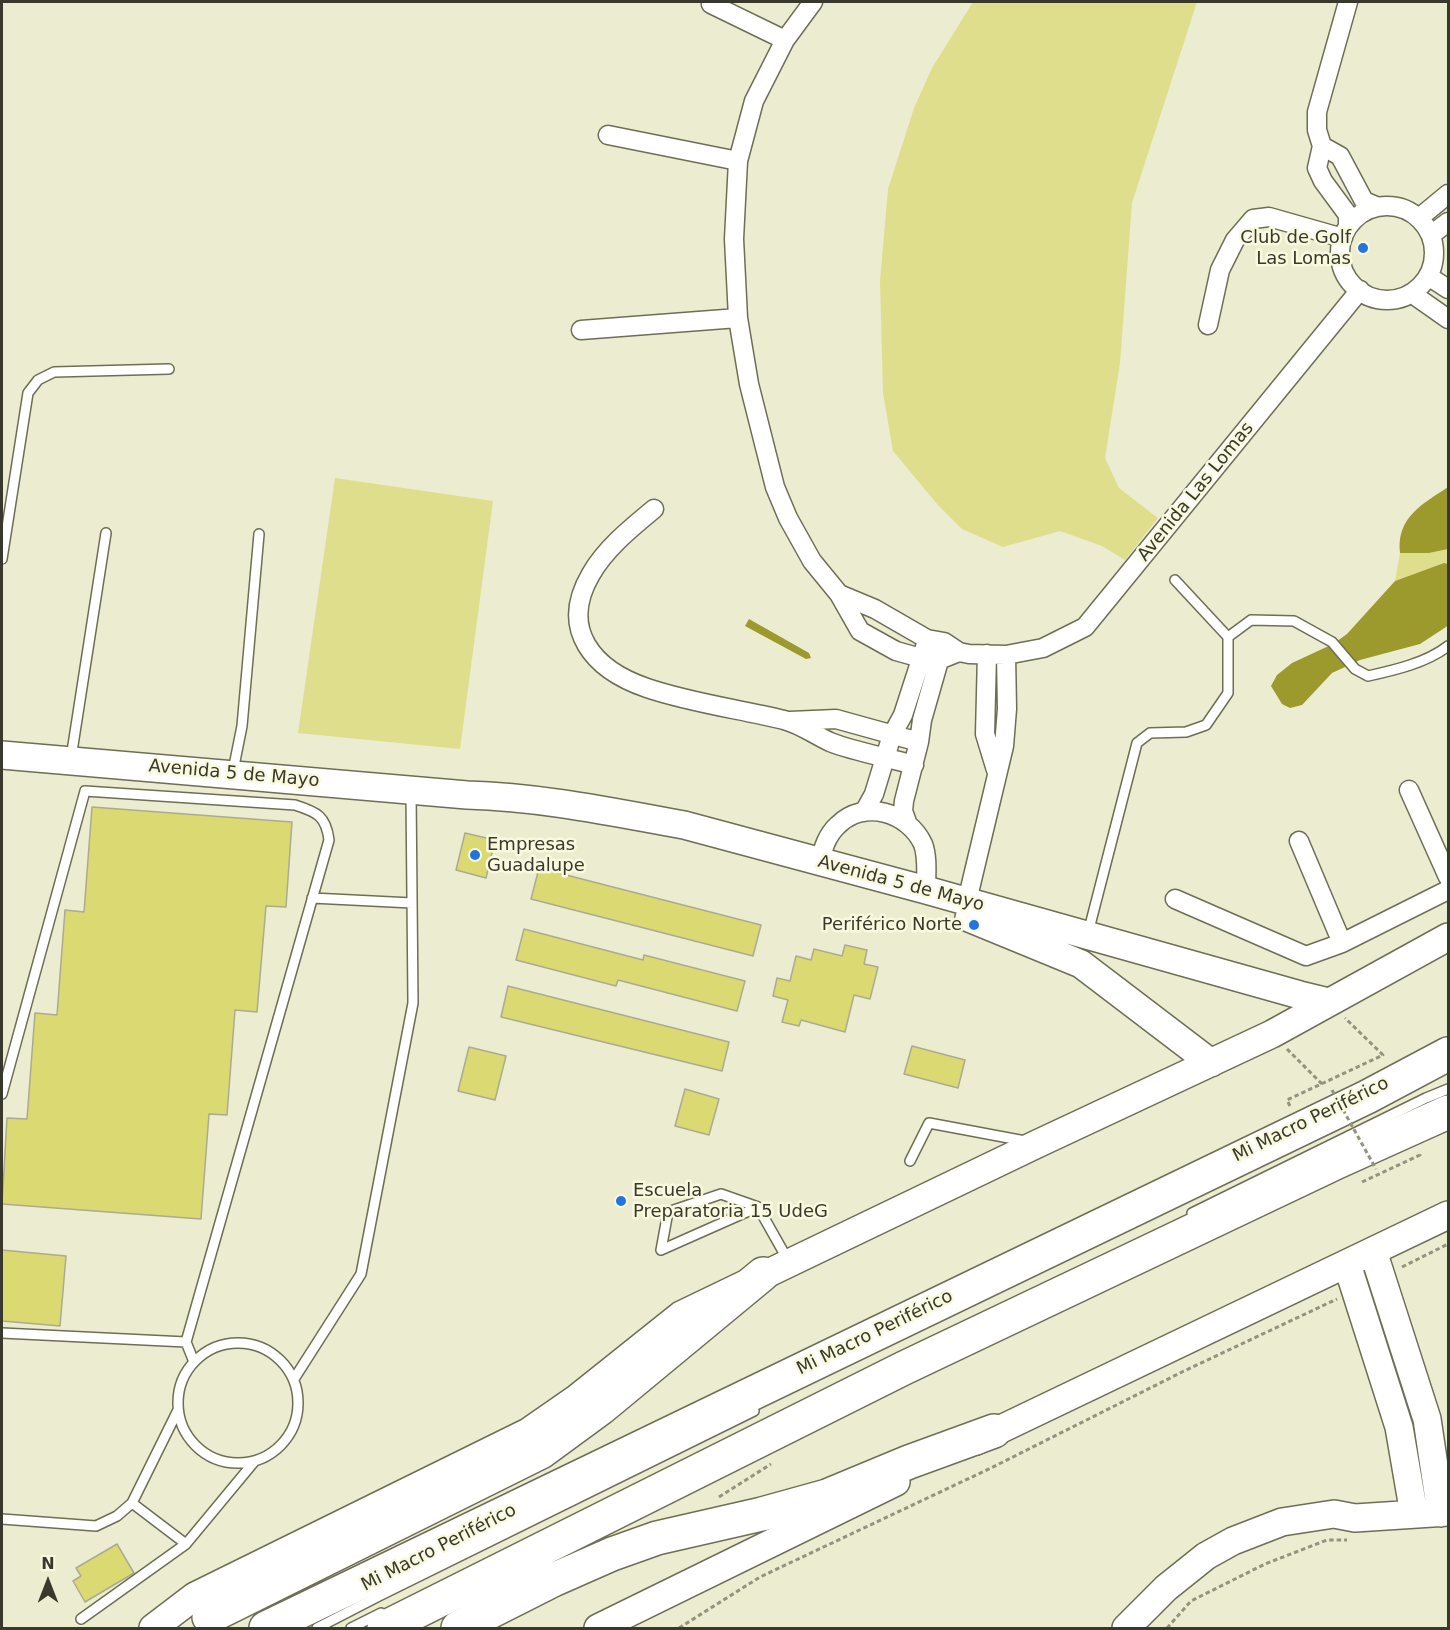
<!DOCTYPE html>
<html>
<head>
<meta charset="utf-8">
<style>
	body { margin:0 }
	#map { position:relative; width:1450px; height:1630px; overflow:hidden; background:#ececd1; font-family:"DejaVu Sans",sans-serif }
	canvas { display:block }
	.frame { position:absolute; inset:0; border:3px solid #38382d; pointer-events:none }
	.north { position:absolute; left:18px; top:1552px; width:60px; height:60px; -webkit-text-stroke:4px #f9f9de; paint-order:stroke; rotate:0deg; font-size:16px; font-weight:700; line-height:24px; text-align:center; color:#38382d }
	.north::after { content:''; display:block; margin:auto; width:21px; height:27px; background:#38382d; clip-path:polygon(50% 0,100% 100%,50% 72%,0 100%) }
</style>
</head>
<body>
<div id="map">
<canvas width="1450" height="1630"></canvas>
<div class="frame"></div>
<div class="north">N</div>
</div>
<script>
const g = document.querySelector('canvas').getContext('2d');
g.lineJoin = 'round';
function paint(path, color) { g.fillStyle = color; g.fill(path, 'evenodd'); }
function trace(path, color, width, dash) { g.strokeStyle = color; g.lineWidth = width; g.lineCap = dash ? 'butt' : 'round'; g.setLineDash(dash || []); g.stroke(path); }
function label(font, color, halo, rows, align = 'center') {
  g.font = font + ' "DejaVu Sans",sans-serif'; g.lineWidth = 5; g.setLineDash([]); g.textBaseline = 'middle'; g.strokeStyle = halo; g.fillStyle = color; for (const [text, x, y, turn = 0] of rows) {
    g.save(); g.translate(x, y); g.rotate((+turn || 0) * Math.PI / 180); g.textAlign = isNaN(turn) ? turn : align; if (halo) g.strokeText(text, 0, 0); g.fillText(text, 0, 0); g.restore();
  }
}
paint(new Path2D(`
	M973,2H1197L1132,203L1120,363L1105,458L1119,488L1158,518L1125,560L1102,546L1060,531L1003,547L962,529L937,504L893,451L883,393L880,281L888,189L914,108L932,68Z
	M335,478L493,501L460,749L298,733Z
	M1448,549V564L1444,563L1395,581L1400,553H1429Z`), '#dfde8d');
paint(new Path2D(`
	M1448,487V549L1429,553H1400C1396,517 1423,504 1448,487Z
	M1444,563L1448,564V625L1446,627L1420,644L1360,660L1332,673L1302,705L1290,708L1282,704L1271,686L1277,675L1292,663L1333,644L1347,634L1395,581Z
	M749,619L809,653L811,658L806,659L745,626Z`), '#9c992d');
const building = new Path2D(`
	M92,807L292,822L286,907L266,906L257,1012L235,1010L227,1115L209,1114L201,1219L2,1204L7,1118L27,1119L35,1013L57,1015L65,910L84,912Z
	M465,833L495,840L486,878L456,870Z
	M539,868L761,925L753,956L531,899Z
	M524,929L643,960L644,955L745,981L737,1011L618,980L616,986L516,960Z
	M845,945L867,950L864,964L878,967L870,999L854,995L845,1032L801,1020L799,1026L782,1022L788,1000L773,996L777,978L790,981L796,956L811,960L814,949L842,956Z
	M508,986L729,1042L722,1071L501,1017Z
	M912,1046L965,1060L958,1088L904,1074Z
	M469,1047L506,1056L495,1100L458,1091Z
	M685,1089L719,1099L709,1135L675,1126Z
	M2,1250L66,1256L60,1326L2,1321Z
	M117,1544L134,1573L85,1602L73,1581L81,1576L76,1568Z`);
paint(building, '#dbd971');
trace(building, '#abab92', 1.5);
const lane = new Path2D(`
	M2,559L28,393L38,380L54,372L169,369
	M1228,637L1251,620L1294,621L1332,642L1355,669L1368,676C1395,670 1426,663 1448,646
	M71,758L106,533
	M233,771L242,726L259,534
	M312,898L412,903
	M1088,933L1137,743L1150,733L1186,732L1206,725L1228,693V637L1175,580
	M2,1094L85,791L295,805C317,812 326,816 329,840L186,1342L194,1362
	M910,1161L929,1123L1025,1141
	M1192,1213L1426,1098L1448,1089
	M661,1250L668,1212L721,1194L758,1207L789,1262
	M661,1250L758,1207
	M2,1333L186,1342
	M178 1403a60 60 0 1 1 120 0a60 60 0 1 1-120 0Z
	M294,1379L361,1274L413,1003L411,792
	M132,1503L186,1544
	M2,1519L96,1526L117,1516L132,1503L178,1410
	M81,1619L186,1544L254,1462
	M317,1628L379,1596L754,1411
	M351,1628L381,1613`);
const street = new Path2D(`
	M813,2L785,40L754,101L738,161L734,239L738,318L749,384L775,487L788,518L812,561L839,594L860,631L896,651L921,658L939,660L959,652
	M1348,2L1317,112V130L1322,146L1317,168L1323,181L1348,215V227
	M711,4L785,40
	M608,135L738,161
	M1322,146L1340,156L1364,201L1378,207
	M1340 253a47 47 0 1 1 94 0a47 47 0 1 1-94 0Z
	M1419,218L1448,194
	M1431,235L1448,222
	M1428,276L1448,289
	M1411,293L1448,319
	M1208,325L1220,270L1235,240L1253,219L1269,217L1343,238
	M581,330L738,318
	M654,509C631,528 606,548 591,574C558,630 594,670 647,688C691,703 739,709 784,720C800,724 815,735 830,742C856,752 886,757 914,765
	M839,594L875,609L927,639L944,642L959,652L969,654L1006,655L1043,648L1085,627L1360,290
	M987,654L985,734L996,770
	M790,721L836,719L919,742
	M1409,790L1448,877
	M864,812L874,794L892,735L903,715L925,647
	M907,822L903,811L904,801L919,742L922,720L942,650
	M1299,841L1342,943
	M820,862C823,848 827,835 838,825C864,799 908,812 923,844C928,857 926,875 926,890
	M1175,899L1306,956L1342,943L1448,890
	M967,901L1004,746L1007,709L1006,655`);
const secondary = new Path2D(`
	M2,755L467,795C541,797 612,812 684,825L926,890L1300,995L1329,1002
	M969,918L1081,964L1211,1063
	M1373,1251L1427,1419L1441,1513
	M1347,1264L1399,1427L1414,1514
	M976,1441L1448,1215
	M153,1628L195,1596L528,1432L577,1398L681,1315L1037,1144L1272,1034L1448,937
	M598,1628L896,1482
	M1126,1628L1166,1588L1206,1556L1233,1541L1282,1522L1334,1514L1355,1518L1448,1512`);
const highway = new Path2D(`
	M209,1617L541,1452L601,1408L763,1274
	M266,1628L1367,1097L1448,1054
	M384,1628L904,1368L1337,1162L1448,1112
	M458,1628L553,1580L612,1554L657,1538L762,1514L827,1496L909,1462L994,1431`);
trace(lane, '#6e6e56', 12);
trace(street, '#6e6e56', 21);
trace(secondary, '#6e6e56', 30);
trace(highway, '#6e6e56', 36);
trace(new Path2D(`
	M1287,1049L1322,1084
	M1290,1106L1287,1100L1383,1055L1345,1018
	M1362,1182L1420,1155L1418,1152
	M1402,1267L1448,1244
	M719,1497L771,1464
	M679,1628L760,1577L991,1468L1182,1372L1337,1299
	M1167,1628L1191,1601L1265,1564L1327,1540H1347`), '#939380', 3, [4.5, 3]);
trace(lane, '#fff', 9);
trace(street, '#fff', 18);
trace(secondary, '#fff', 27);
trace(highway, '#fff', 33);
trace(new Path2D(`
	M1332,1090L1376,1169`), '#939380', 3, [4.5, 3]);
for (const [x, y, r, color] of [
	[1363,248,6,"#2473de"],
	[475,855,6,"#2473de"],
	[974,925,6,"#2473de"],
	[621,1201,6,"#2473de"]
]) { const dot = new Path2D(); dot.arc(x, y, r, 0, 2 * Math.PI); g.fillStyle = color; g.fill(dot); trace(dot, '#f9f9de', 2); }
label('18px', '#38382d', '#f9f9de', [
	["Club de Golf",1351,238],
	["Las Lomas",1351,259],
	["Empresas",487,845,"left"],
	["Guadalupe",487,866,"left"],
	["Periférico Norte",962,925],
	["Escuela",633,1191,"left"],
	["Preparatoria 15 UdeG",633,1212,"left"]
], 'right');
label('18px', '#38382d', '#f9f9de', [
	["Avenida Las Lomas",1196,492,-51],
	["Avenida 5 de Mayo",234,774,5],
	["Avenida 5 de Mayo",901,884,15],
	["Mi Macro Periférico",1311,1120,-26],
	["Mi Macro Periférico",875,1333,-26],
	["Mi Macro Periférico",439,1548,-27]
]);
</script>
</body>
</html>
